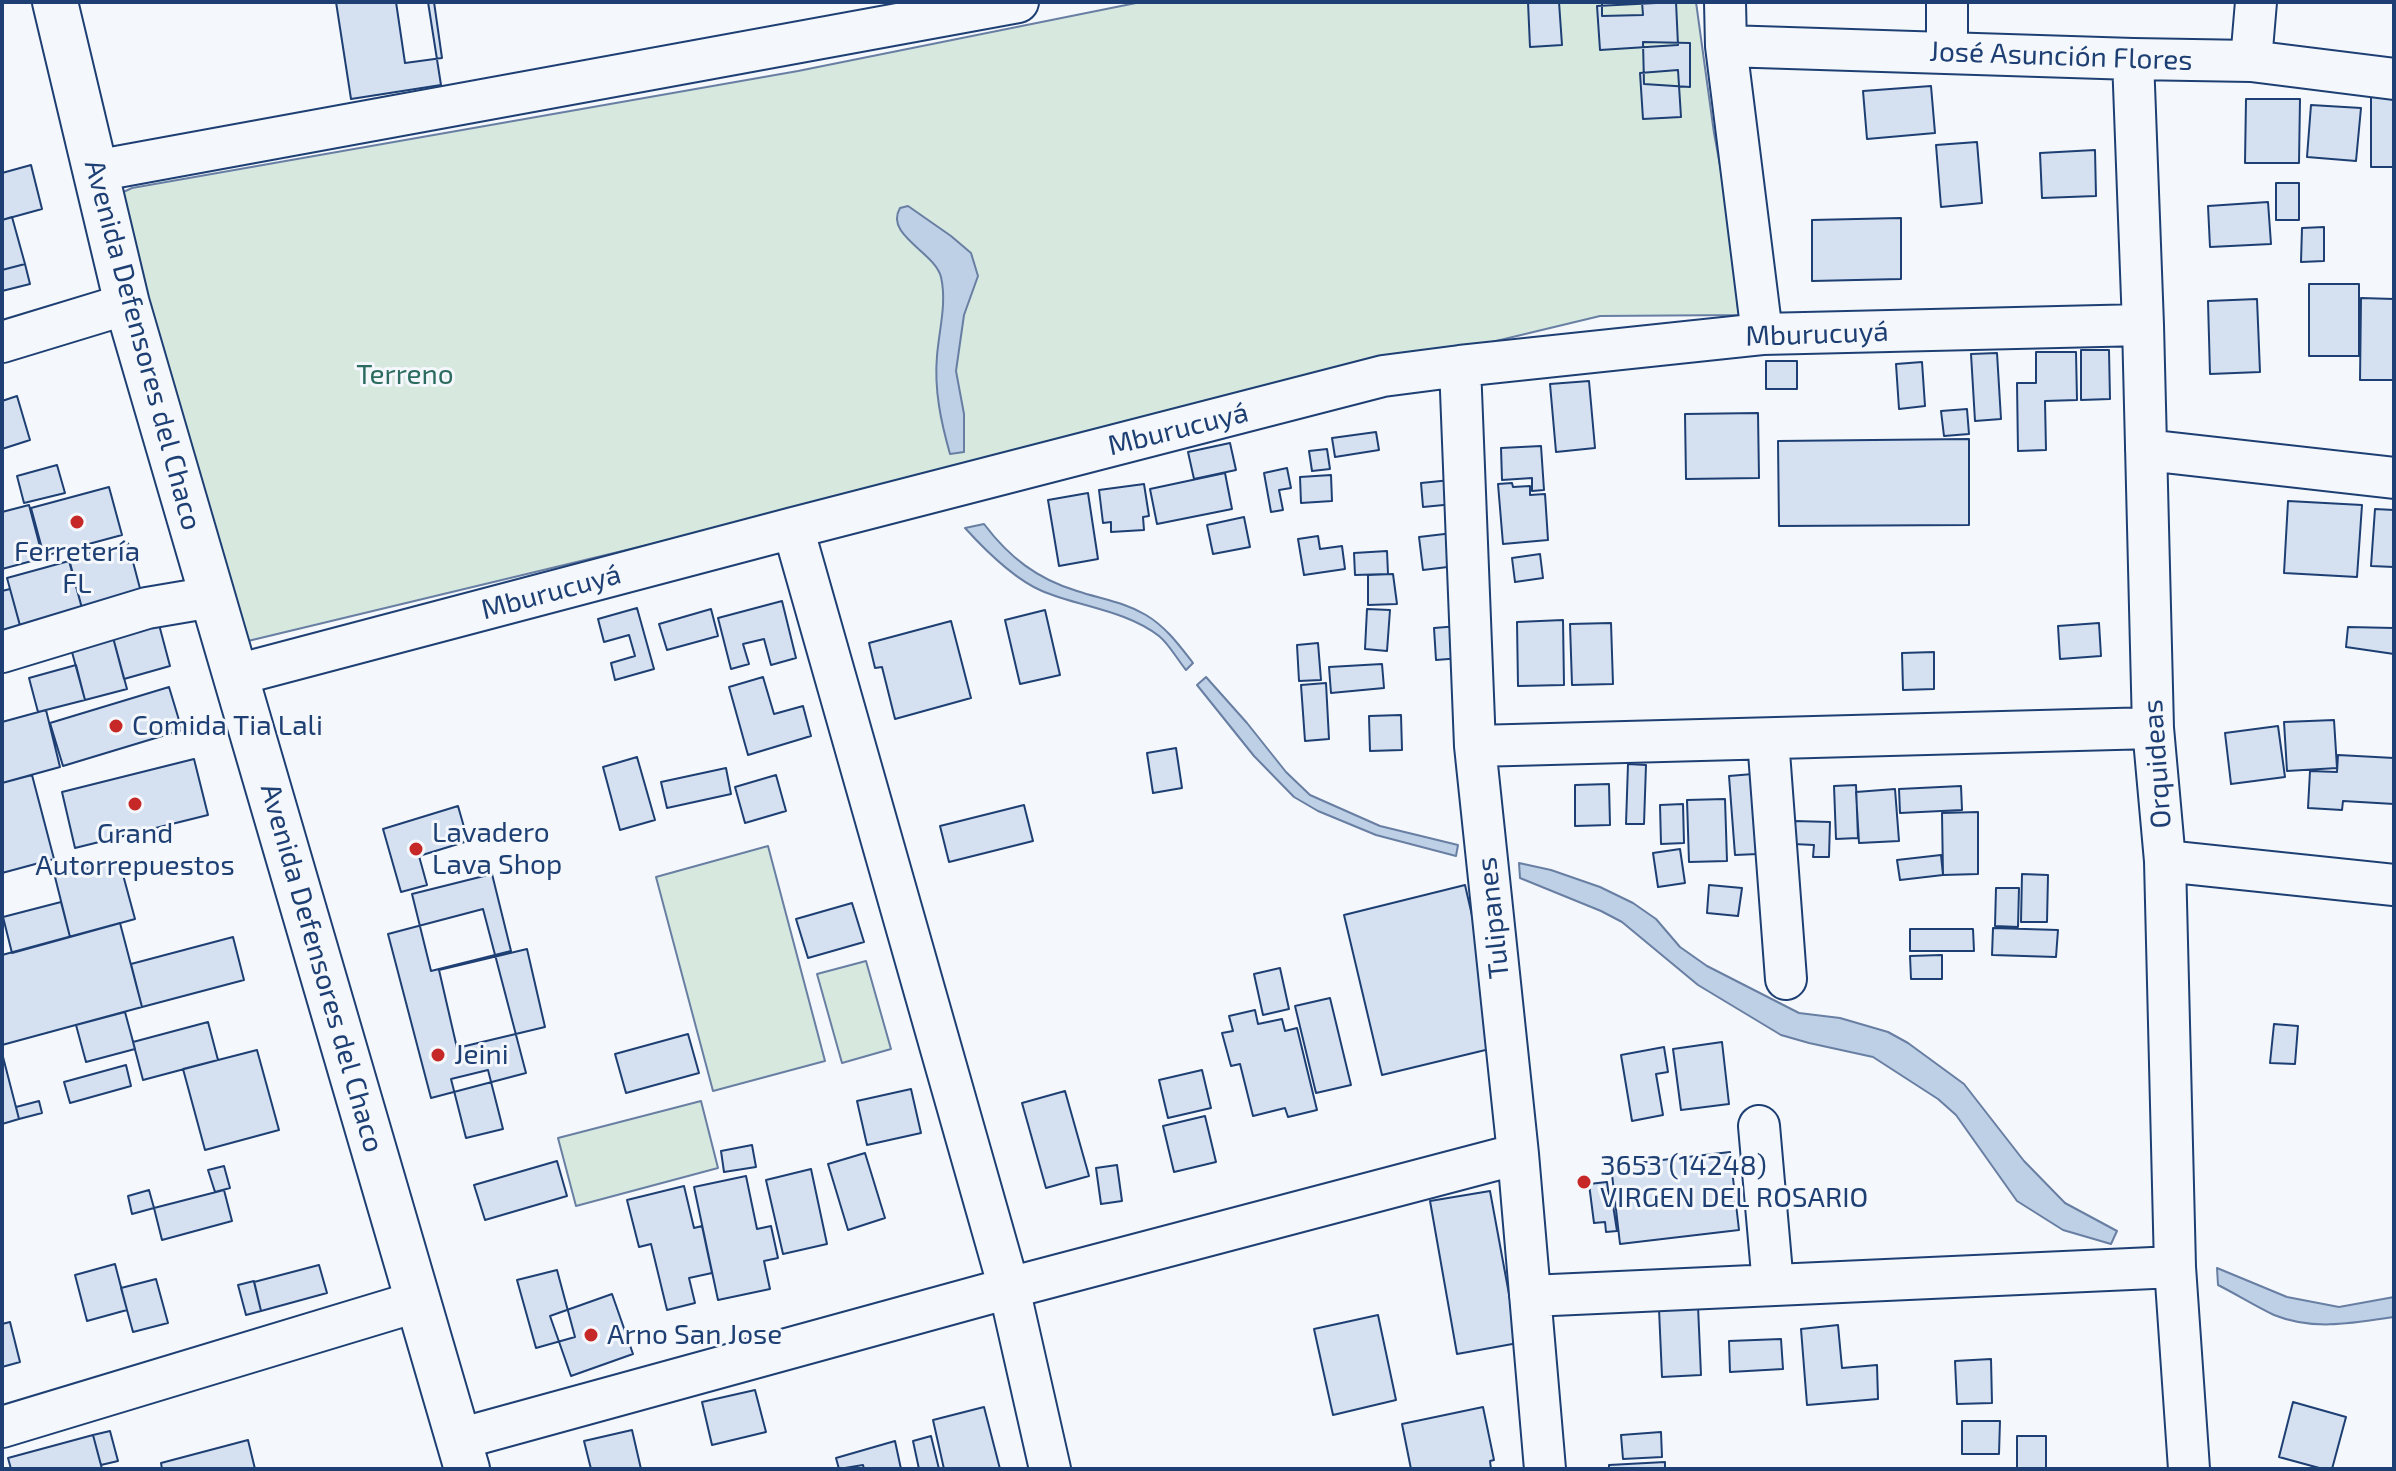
<!DOCTYPE html>
<html>
<head>
<meta charset="utf-8">
<style>
	body { margin:0 }
	#map { position:relative; width:2396px; height:1471px; overflow:hidden; background:#f4f7fb; font-family:"Exo 2",sans-serif }
	canvas { display:block }
	.frame { position:absolute; inset:0; border:4px solid #1d3f73; pointer-events:none }
</style>
</head>
<body>
<div id="map">
<canvas width="2396" height="1471"></canvas>
<div class="frame"></div>
</div>
<script>
const g = document.querySelector('canvas').getContext('2d');
g.lineJoin = 'round';
function paint(path, color) { g.fillStyle = color; g.fill(path, 'evenodd'); }
function trace(path, color, width, dash) { g.strokeStyle = color; g.lineWidth = width; g.lineCap = dash ? 'butt' : 'round'; g.setLineDash(dash || []); g.stroke(path); }
function label(font, color, halo, rows, align = 'center') {
  g.font = font + ' "Exo 2",sans-serif'; g.lineWidth = 6; g.setLineDash([]); g.textBaseline = 'middle'; g.strokeStyle = halo; g.fillStyle = color; for (const [text, x, y, turn = 0] of rows) {
    g.save(); g.translate(x, y); g.rotate((+turn || 0) * Math.PI / 180); g.textAlign = isNaN(turn) ? turn : align; if (halo) g.strokeText(text, 0, 0); g.fillText(text, 0, 0); g.restore();
  }
}
const green = new Path2D(`
	M1141,2H1696L1714,133L1745,300L1737,301L1739,315L1600,316L248,641L102,202L132,188L798,71Z
	M768,846L825,1061L713,1091L656,877Z
	M866,961L891,1049L842,1063L817,974Z
	M701,1101L718,1168L576,1206L558,1138Z`);
paint(green, '#d7e8df');
trace(green, '#687fa3', 2);
const water = new Path2D(`
	M908,206L951,236L971,253L978,276L964,315L956,371L964,414V452L950,454C941,422 934,390 937,356C939,330 947,303 941,277C935,252 884,235 900,208Z
	M984,524C1009,557 1037,579 1077,591C1101,599 1124,602 1146,615C1166,627 1179,645 1193,663L1186,670C1177,659 1169,644 1159,636C1125,610 1080,607 1042,591C1014,579 985,550 965,528Z
	M1206,677L1247,723L1286,772L1310,795L1380,826L1458,845L1456,856L1376,835L1318,811L1294,797L1254,756L1197,685Z
	M1519,863L1551,870L1600,887L1633,903L1656,919L1680,947L1707,966L1799,1013L1840,1018L1888,1032L1908,1043L1964,1084L2024,1161L2065,1203L2117,1231L2111,1244L2063,1230L2017,1201L1956,1115L1938,1099L1873,1057L1809,1043L1781,1035L1698,985L1622,922L1601,911L1520,878Z
	M2217,1268L2287,1297L2339,1307L2394,1297V1317C2354,1323 2313,1331 2274,1315C2255,1306 2236,1294 2218,1285Z`);
paint(water, '#bed0e5');
trace(water, '#687fa3', 2);
const building = new Path2D(`
	M336,2H428L441,85L351,99Z
	M396,2H434L442,58L405,63Z
	M1528,2H1559L1562,45L1530,47Z
	M1602,2H1642L1643,15L1602,16Z
	M1676,2L1678,45L1600,50L1597,6Z
	M1643,42L1690,43V87L1644,84Z
	M1678,70L1681,117L1643,119L1640,73Z
	M2371,84H2394V167H2371Z
	M1931,86L1935,133L1867,139L1863,91Z
	M2246,99H2300L2299,163H2245Z
	M2311,105L2361,108L2356,161L2307,157Z
	M1977,142L1982,203L1941,207L1936,145Z
	M2095,150L2096,196L2042,198L2040,153Z
	M31,165L42,209L2,220V173Z
	M2276,183H2299V220H2276Z
	M2268,202L2271,244L2210,247L2208,206Z
	M12,217L25,264L2,270V220Z
	M1901,218V279L1812,281V220Z
	M2324,227V261L2301,262L2302,228Z
	M25,264L30,284L2,291V270Z
	M2309,284H2359V356H2309Z
	M2361,298L2394,299V380H2360Z
	M2257,299L2260,372L2210,374L2208,301Z
	M2081,350H2109L2110,399L2081,400Z
	M2036,352H2076L2077,400L2045,401L2046,450L2018,451L2017,383H2036Z
	M1997,353L2001,419L1975,421L1971,354Z
	M1766,361H1797V389H1766Z
	M1922,362L1925,406L1899,409L1896,364Z
	M1589,381L1595,448L1556,452L1550,384Z
	M17,396L30,440L2,449V401Z
	M1967,409L1969,434L1944,436L1941,411Z
	M1758,413L1759,478L1686,479L1685,414Z
	M1376,432L1379,450L1335,457L1332,438Z
	M1969,439V525L1779,526L1778,441Z
	M1230,443L1236,470L1194,479L1188,452Z
	M1541,446L1544,490L1532,491V478L1502,480L1501,448Z
	M1327,449L1330,469L1312,471L1309,451Z
	M57,465L65,493L24,503L17,476Z
	M1287,468L1291,488L1279,490L1283,510L1271,512L1264,473Z
	M1225,473L1232,509L1157,524L1150,489Z
	M1331,475L1332,501L1301,503L1300,477Z
	M1451,480L1454,504L1423,507L1421,483Z
	M1512,483L1513,487L1530,486V495L1545,494L1548,540L1503,544L1498,484Z
	M1144,484L1149,516L1143,517L1144,530L1111,532V522L1103,523L1099,490Z
	M109,487L122,535L44,556L31,508Z
	M1088,493L1098,559L1059,566L1048,500Z
	M2288,501L2362,505L2357,577L2284,573Z
	M29,505L43,558L2,569V512Z
	M2375,509L2394,510V567L2371,566Z
	M1244,517L1250,547L1213,554L1207,525Z
	M1453,533L1456,566L1423,570L1419,537Z
	M1318,536L1320,549L1342,546L1345,569L1304,575L1298,539Z
	M128,543L142,596L83,612L69,559Z
	M1387,551L1388,574L1355,575L1354,553Z
	M1540,554L1543,578L1515,582L1512,558Z
	M69,561L83,612L21,629L7,578Z
	M1393,574L1397,604L1368,605V575Z
	M10,589L22,633L2,638V591Z
	M782,601L796,658L771,665L764,639L743,644L749,664L731,669L718,618Z
	M637,608L654,669L615,680L611,663L635,656L629,635L604,642L598,619Z
	M711,609L718,636L667,650L659,624Z
	M1367,609L1390,610L1387,651L1365,649Z
	M1045,610L1060,675L1020,684L1005,620Z
	M157,617L170,666L124,679L111,630Z
	M1563,620L1564,685L1518,686L1517,622Z
	M951,621L971,698L895,719L882,667L875,668L869,643Z
	M1611,623L1613,684L1572,685L1570,624Z
	M2099,623L2101,656L2060,659L2058,626Z
	M1459,626L1461,658L1436,660L1434,628Z
	M2348,627L2394,628V654L2346,647Z
	M111,630L127,689L85,700L69,641Z
	M1318,643L1321,680L1299,681L1297,645Z
	M1934,652V689L1903,690L1902,653Z
	M1382,664L1384,688L1331,693L1329,667Z
	M76,665L85,700L38,712L29,678Z
	M763,677L774,714L803,706L811,736L748,755L729,687Z
	M1326,683L1329,739L1305,741L1301,685Z
	M169,687L182,730L63,766L50,723Z
	M46,710L60,767L2,783V722Z
	M1401,715L1402,750L1370,751L1369,716Z
	M2334,720L2337,768L2287,771L2284,722Z
	M2278,726L2285,777L2231,784L2225,733Z
	M1176,748L1182,788L1153,793L1147,753Z
	M2338,755L2394,758V804L2343,801L2342,810L2308,808L2310,771L2337,772Z
	M637,757L655,820L620,830L603,767Z
	M194,759L208,815L75,848L62,792Z
	M1628,764L1646,765L1644,824H1626Z
	M726,768L731,794L667,808L661,782Z
	M1753,774L1758,854L1735,855L1729,776Z
	M32,775L54,859L2,873V783Z
	M776,775L786,811L745,823L735,787Z
	M1609,784L1610,825L1575,826V785Z
	M1856,785L1858,838L1836,839L1834,786Z
	M1961,786L1962,810L1900,813L1899,789Z
	M1895,789L1899,841L1859,843L1856,792Z
	M1725,799L1727,861L1689,862L1687,800Z
	M1683,804L1684,843L1661,844L1660,805Z
	M1024,805L1033,841L949,862L940,826Z
	M458,806L468,841L419,856L427,885L401,892L383,829Z
	M1978,812V874L1943,875L1942,813Z
	M1795,821L1830,822L1829,857H1813L1814,845L1793,844Z
	M1680,849L1685,883L1658,887L1653,853Z
	M1941,855L1943,875L1900,880L1897,860Z
	M119,860L135,919L70,937L55,877Z
	M492,874L511,951L431,971L412,894Z
	M2022,874L2048,875L2047,922H2021Z
	M1465,885L1502,1046L1382,1075L1344,915Z
	M1709,885L1742,888L1738,916L1707,913Z
	M1996,888H2019L2018,927L1995,926Z
	M61,902L70,937L12,953L3,917Z
	M852,903L864,942L808,958L796,919Z
	M483,909L526,1073L431,1098L388,934Z
	M120,923L142,1007L2,1045V955Z
	M1993,928L2058,930L2056,957L1992,955Z
	M1910,929H1973L1974,951H1910Z
	M233,937L244,980L142,1007L131,964Z
	M527,949L545,1027L457,1048L439,970Z
	M1942,955V979H1911L1910,956Z
	M1280,968L1289,1009L1263,1015L1254,974Z
	M1330,998L1351,1085L1316,1093L1295,1006Z
	M1255,1010L1258,1024L1282,1019L1285,1031L1297,1028L1317,1110L1288,1117L1285,1108L1253,1116L1240,1064L1231,1066L1222,1033L1233,1031L1229,1016Z
	M125,1012L135,1049L86,1062L76,1025Z
	M208,1022L218,1060L143,1080L133,1042Z
	M2274,1024L2298,1026L2295,1064L2270,1063Z
	M688,1034L699,1073L626,1093L615,1054Z
	M1722,1042L1729,1104L1681,1110L1673,1049Z
	M1664,1047L1668,1072L1656,1074L1663,1115L1632,1121L1621,1055Z
	M257,1050L279,1130L205,1150L183,1069Z
	M2,1053L19,1119L2,1124Z
	M126,1065L131,1086L70,1103L64,1082Z
	M488,1070L503,1129L466,1138L451,1079Z
	M1202,1070L1211,1108L1168,1118L1159,1080Z
	M911,1089L921,1133L867,1145L857,1101Z
	M1065,1091L1089,1176L1046,1188L1022,1103Z
	M39,1101L42,1113L19,1119L16,1107Z
	M1205,1116L1216,1162L1174,1172L1163,1126Z
	M752,1145L756,1167L724,1172L721,1151Z
	M1730,1152L1739,1230L1620,1244L1611,1166Z
	M865,1153L885,1218L848,1230L828,1164Z
	M557,1161L567,1196L485,1220L474,1185Z
	M1117,1165L1122,1201L1101,1204L1096,1168Z
	M224,1166L230,1188L215,1192L208,1170Z
	M811,1169L827,1244L783,1254L766,1180Z
	M746,1176L757,1229L771,1226L778,1258L764,1261L770,1289L718,1300L694,1187Z
	M1607,1182L1610,1205H1613L1617,1231L1606,1232L1605,1222L1594,1223L1589,1184Z
	M684,1186L694,1228L702,1226L712,1273L689,1278L695,1303L667,1310L651,1244L639,1247L627,1200Z
	M149,1190L154,1208L132,1214L128,1196Z
	M224,1190L232,1221L162,1240L154,1208Z
	M1490,1191L1518,1343L1457,1354L1430,1201Z
	M115,1264L127,1310L87,1321L75,1275Z
	M319,1265L327,1293L261,1311L254,1282Z
	M557,1270L575,1337L536,1348L517,1280Z
	M156,1279L168,1323L133,1332L121,1288Z
	M254,1281L261,1311L246,1315L238,1285Z
	M612,1294L633,1354L571,1376L550,1316Z
	M1698,1306L1701,1375L1662,1377L1659,1309Z
	M1378,1315L1396,1400L1333,1415L1314,1329Z
	M10,1322L20,1362L2,1367V1324Z
	M1838,1325L1842,1368L1877,1365L1878,1399L1807,1405L1801,1329Z
	M1781,1339L1783,1369L1730,1372L1729,1341Z
	M1991,1359L1992,1403L1957,1404L1955,1361Z
	M755,1390L766,1432L712,1445L702,1402Z
	M2293,1402L2346,1417L2332,1469H2323L2279,1457Z
	M984,1407L1000,1469H944L933,1420Z
	M1483,1407L1494,1460L1490,1461L1491,1469H1411L1402,1424Z
	M1962,1421H2000L1999,1454H1962Z
	M632,1430L641,1469H591L584,1441Z
	M110,1431L118,1461L101,1465L93,1435Z
	M1661,1432L1662,1457L1623,1459L1621,1435Z
	M93,1435L102,1469H11L8,1458Z
	M931,1436L939,1469H919L913,1441Z
	M2017,1436H2046V1469H2017Z
	M248,1440L255,1469H162L161,1463Z
	M895,1441L901,1469H864L863,1465L839,1469L836,1458Z
	M1665,1462V1469H1609V1465Z`);
paint(building, '#d5e0f0');
trace(building, '#1d3f73', 2);
const minor = new Path2D(`
	M1725,2L1726,46L1762,334
	M1947,2V53
	M1726,46L2133,59L2251,61L2394,79
	M2133,59L2143,325L2153,728L2165,861L2175,1267L2189,1469
	M2251,61L2256,2
	M95,171L1018,2
	M2,342L127,304
	M1460,366L1475,746L1518,1154L1545,1469
	M2146,450L2394,478
	M793,528L1009,1288L1050,1469
	M2,652L147,608L212,597
	M236,675L793,528L1383,376L1460,366L1762,334L2143,325
	M1768,739L1786,979
	M1475,746L2153,728
	M2165,861L2394,885
	M1759,1126L1773,1285
	M1530,1296L2175,1267
	M2,1427L419,1301
	M459,1439L1009,1288L1518,1154`);
const major = new Path2D(`
	M55,2L127,304L467,1469`);
trace(minor, '#1d3f73', 44);
trace(major, '#1d3f73', 48);
trace(minor, '#f4f7fb', 40);
trace(major, '#f4f7fb', 44);
for (const [x, y, r, color] of [
	[77,522,8,"#c62828"],
	[116,726,8,"#c62828"],
	[135,804,8,"#c62828"],
	[416,849,8,"#c62828"],
	[438,1055,8,"#c62828"],
	[1584,1182,8,"#c62828"],
	[591,1335,8,"#c62828"]
]) { const dot = new Path2D(); dot.arc(x, y, r, 0, 2 * Math.PI); g.fillStyle = color; g.fill(dot); trace(dot, '#f4f7fb', 3); }
label('28px', '#1d3f73', '#f4f7fb', [
	["José Asunción Flores",2061,56,2],
	["Mburucuyá",1817,334,-2],
	["Avenida Defensores del Chaco",143,345,75],
	["Mburucuyá",1178,429,-14],
	["Mburucuyá",551,592,-15],
	["Orquideas",2157,764,-94],
	["Tulipanes",1493,918,-96],
	["Avenida Defensores del Chaco",322,968,74]
]);
label('28px', '#2c6c60', '#f4f7fb', [
	["Terreno",405,375]
]);
label('28px', '#1d3f73', '#f4f7fb', [
	["Ferretería",77,552,"center"],
	["FL",77,584,"center"],
	["Comida Tia Lali",132,726],
	["Lavadero",432,833],
	["Lava Shop",432,865],
	["Grand",135,834,"center"],
	["Autorrepuestos",135,866,"center"],
	["Jeini",454,1055],
	["3653 (14248)",1600,1166],
	["VIRGEN DEL ROSARIO",1600,1198],
	["Arno San Jose",607,1335]
], 'left');
</script>
</body>
</html>
